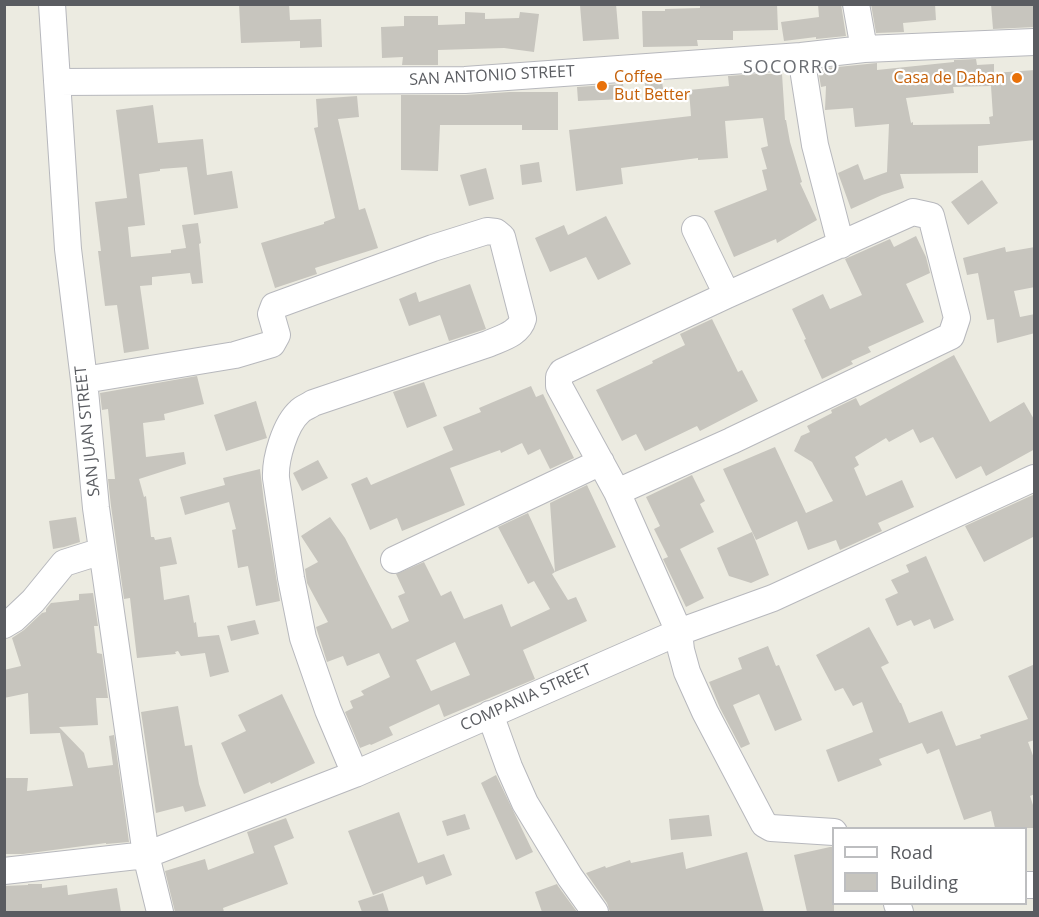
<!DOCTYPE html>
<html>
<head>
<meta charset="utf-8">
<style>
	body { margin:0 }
	#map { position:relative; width:1039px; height:917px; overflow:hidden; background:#ecebe1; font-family:"Open Sans",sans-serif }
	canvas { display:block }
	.frame { position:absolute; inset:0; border:6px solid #5a5c61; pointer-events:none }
	.legend { position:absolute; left:832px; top:827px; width:195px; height:78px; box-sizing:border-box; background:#fff; border:2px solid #bdbec0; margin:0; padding:8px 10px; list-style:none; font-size:18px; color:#5a5c61 }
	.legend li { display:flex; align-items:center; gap:12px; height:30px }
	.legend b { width:30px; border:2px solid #bdbec0 }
</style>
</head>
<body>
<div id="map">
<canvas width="1039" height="917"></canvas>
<div class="frame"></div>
<ul class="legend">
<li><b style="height:8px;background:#fff"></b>Road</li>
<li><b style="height:16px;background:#c7c5be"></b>Building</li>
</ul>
</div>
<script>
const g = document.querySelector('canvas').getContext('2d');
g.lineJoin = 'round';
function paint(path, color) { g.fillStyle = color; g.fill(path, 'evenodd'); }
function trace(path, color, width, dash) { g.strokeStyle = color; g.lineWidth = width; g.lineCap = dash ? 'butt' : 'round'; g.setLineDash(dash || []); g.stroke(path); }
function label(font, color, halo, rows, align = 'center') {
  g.font = font + ' "Open Sans",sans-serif'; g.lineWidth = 4.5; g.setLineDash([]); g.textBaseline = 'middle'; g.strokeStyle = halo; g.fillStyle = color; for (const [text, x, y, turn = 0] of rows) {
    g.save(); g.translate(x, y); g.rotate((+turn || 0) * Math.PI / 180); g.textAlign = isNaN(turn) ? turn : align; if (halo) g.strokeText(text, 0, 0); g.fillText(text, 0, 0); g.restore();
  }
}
paint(new Path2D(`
	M239,4H289L290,20L321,19L322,47L300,48V41L241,43Z
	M591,4H616L619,39L583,41L580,5Z
	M700,4H777L778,30L733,31V40H697L698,46L643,47L642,11H665V9L700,8Z
	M818,4H841L846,36L816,39V37L784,41L781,22L819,17Z
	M871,4H935L936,20L903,23L904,32L876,33Z
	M991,4H1034L1035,27L993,29Z
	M465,12L485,13V19L519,18L520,12L539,14L534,52L504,48L438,50V65H402L403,57L382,58L381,27L404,26V16H438V25L465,24Z
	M976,59L977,65L994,64V73L1035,70V140L978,146V173L900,174L904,188L882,195L851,209L838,173L858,164L864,180L887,172L889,124L855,127L853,108L825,110L826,86L821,87L818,69L877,63V70L954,62V60ZM991,86L993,116L989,117L990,124L913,125V122L911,123L906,98L954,93L953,87Z
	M756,74H782L785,120H786L790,142L802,182L800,183L817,220L777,243L776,239L734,257L714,211L767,190L762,170L767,169L761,148L768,146L763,118L725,121L728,158L698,160V158L621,168L623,184L576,191L569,130L691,116L689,90L729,86L728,76Z
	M662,81L664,96L645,98V82Z
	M623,84L625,99L578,101L577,87Z
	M510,92H558V130H522V125H440L438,171L401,170V95H465Z
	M357,96L359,117L338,119L359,210L365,208L378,248L315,268L317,274L275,288L261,243L324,224V222L335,218L314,128L318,127L316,99Z
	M153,105L158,143L203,139L207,175L232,171L238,208L194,215L187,167L160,169V171L139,174L145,225L128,227L131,257L171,253V250L186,248L182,225L198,223L201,243L199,244L203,283L192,284L190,273L152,277V285L140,286L149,349L124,353L117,305L105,306L98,251H101L95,202L127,198L116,110Z
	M539,162L542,182L522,185L520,165Z
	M486,168L494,199L469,206L460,175Z
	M982,180L998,203L968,225L951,202Z
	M606,216L631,264L598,280L586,257L550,272L535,238L564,225L568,235Z
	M916,236L926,257L930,273L906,284L924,322L868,347L871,352L851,361L853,364L822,379L804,340L806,339L792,309L823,294L830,309L862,295L845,259L890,239L894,247Z
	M1005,247L1006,252L1035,247V287L1014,291L1020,317L1035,314V333L997,343L994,319L987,320L978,273L967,275L963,258Z
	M470,284L486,329L449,341L440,315L409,326L399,299L416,292L419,302Z
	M712,319L738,372L742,370L758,401L700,431L697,426L645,451L636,434L622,441L596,390L653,363L652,361L685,345L680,334Z
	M954,355L990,422L1024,402L1035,421V449L986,476L981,466L956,479L933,437L920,443L913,429L889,442L886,438L855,457L859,465L854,468L866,496L902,480L914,507L878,523L882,531L840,550L836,540L808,550L797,521L756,540L723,469L775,447L806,513L833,501L812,462L794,451L801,436L810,432L807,426L832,413L831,410L856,398L860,406Z
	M197,376L204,404L164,414L165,420L143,423L146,457L184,452L186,464L139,479L144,497L146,496L151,537H154L155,540L171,537L177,564L160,567L164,600L189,595L194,623L196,622L198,637L219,635L229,672L210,677L205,653L181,656L178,651L175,652L176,654L137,658L130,598L124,599L111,506L108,479H115L108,409L102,410L100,393Z
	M424,382L437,416L407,428L393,392Z
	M531,386L536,397L543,394L574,458L550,469L540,449L528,455L522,443L501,453L500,450L450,468L465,505L402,531L397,518L370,530L351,484L367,477L371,485L453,450L443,427L481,412L479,408Z
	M256,401L267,438L226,451L214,415Z
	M318,460L328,478L302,491L293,473Z
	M260,469L264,502L280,601L256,606L248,566L238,568L232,530L236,529L229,502L185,515L180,497L225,485L223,478Z
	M692,475L705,501L700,504L714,532L680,549L704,598L686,607L663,559L668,557L654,529L660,526L646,497Z
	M587,485L616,547L555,572L550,503Z
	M1035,494V536L984,562L965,526Z
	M528,513L555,572L552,574L568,600L576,597L587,621L523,650L535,679L444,717L439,704L389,727L393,735L371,745L370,744L360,748L345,712L353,708L350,701L364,695L361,691L390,677L379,653L347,666L343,656L327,662L316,627L328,622L307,583L305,569L318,562L301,536L330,517L345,538L392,629L409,621L398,596L405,593L396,574L424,562L441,596L451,591L464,619L502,604L511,627L550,609L534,581L528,584L498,527ZM455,642L470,675L431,691L416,660Z
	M76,517L80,542L64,547L53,549L49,521Z
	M752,532L769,575L751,583L729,576L717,548Z
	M926,556L954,620L934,629L930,619L914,626L911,620L897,626L885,599L898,593L891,580L909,572L906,565Z
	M93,593L98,626H94L97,653L102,654L108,698H96L98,725L59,727L84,753L88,768L113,765L109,736L114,735L129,842L106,844V843L23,854H4V778H28L27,791L73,786L60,733L30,734L28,693L4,698V670L21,666L12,638L24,630L42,613L46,612V609L51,603L79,600V594Z
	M255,620L259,634L231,641L227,626Z
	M869,627L889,663L881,667L900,703H901L909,723L942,711L956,746L981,738L980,735L1028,719L1008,676L1035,664V740L1028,742L1035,761V794L1030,796L1035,811V828H995L991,811L964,820L939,749L927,754L922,743L879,759L882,765L838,782L826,750L873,732L862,702L853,706L843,688L835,691L816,655Z
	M768,646L776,666L779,665L802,720L775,731L759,694L733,705L750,744L741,748L720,708L709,682L742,669L738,658Z
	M282,694L315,763L271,784L270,782L244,794L221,743L246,731L238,715Z
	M178,706L185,746L192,745L199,784L206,806L185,812L183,806L156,813L141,712Z
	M496,775L533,852L516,860L481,783Z
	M399,812L418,863L444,854L452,875L426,885L423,876L373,895L348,831Z
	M465,814L470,829L447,836L442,821Z
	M709,815L712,836L671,840L669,819Z
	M286,818L294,838L274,846L288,884L223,908L224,912H175L165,871L205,859L208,870L254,853L247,832Z
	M830,847H834V912H807L794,855Z
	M683,852L686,869L747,852L764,912H610L607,903L586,873L605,866L606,868L630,860L631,863Z
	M28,884H42V888L67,885L68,895L117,888L121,912H4V886L28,885Z
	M557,884L558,886L577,912H542L535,892Z
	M383,893L389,912H362L358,901Z`), '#c7c5be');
const minor = new Path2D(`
	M52,4L68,249L84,380L96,508L146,855L160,912
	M856,4L864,49
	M801,56L815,145L841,245
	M57,82L465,80L801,56L864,49L1034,42
	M913,212L931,216L957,318L951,336L731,441L617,492L559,386V377L562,372L727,295Z
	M695,229L727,295
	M84,380L235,355L272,344L277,335L271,314L274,306L433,248L487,231L496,232L502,237L523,319C519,334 501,338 488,344L313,403C309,406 303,408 300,411C285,424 275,459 276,478L291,578L303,638L328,710L355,774
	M617,492L679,632L681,650L687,672L705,712L764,824L771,828L834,832
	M394,560L601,462
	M4,625L14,619L33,601L64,563L102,551
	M490,714L509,767L525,803L570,877L595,912
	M4,871L146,855L355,774L679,632L773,598L1034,478
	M1026,885H1034
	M897,904L900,912`);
trace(minor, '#b7b8bd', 28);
trace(minor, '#fff', 26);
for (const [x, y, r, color] of [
	[1017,78,6,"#e8710a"],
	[602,86,6,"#e8710a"]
]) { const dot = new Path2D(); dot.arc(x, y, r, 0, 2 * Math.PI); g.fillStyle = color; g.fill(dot); trace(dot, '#fff', 2); }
label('16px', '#5a5c61', '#fff', [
	["SAN ANTONIO STREET",492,76,-3],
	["SAN JUAN STREET",88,431,-96],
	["COMPANIA STREET",526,698,-24]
]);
label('16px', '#c56008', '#fff', [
	["Coffee",614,77],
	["But Better",614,95],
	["Casa de Daban",1005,78,"right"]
], 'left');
g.letterSpacing = '1.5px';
label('18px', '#6b6e73', '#fff', [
	["SOCORRO",791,68]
]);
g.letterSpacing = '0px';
</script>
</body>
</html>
